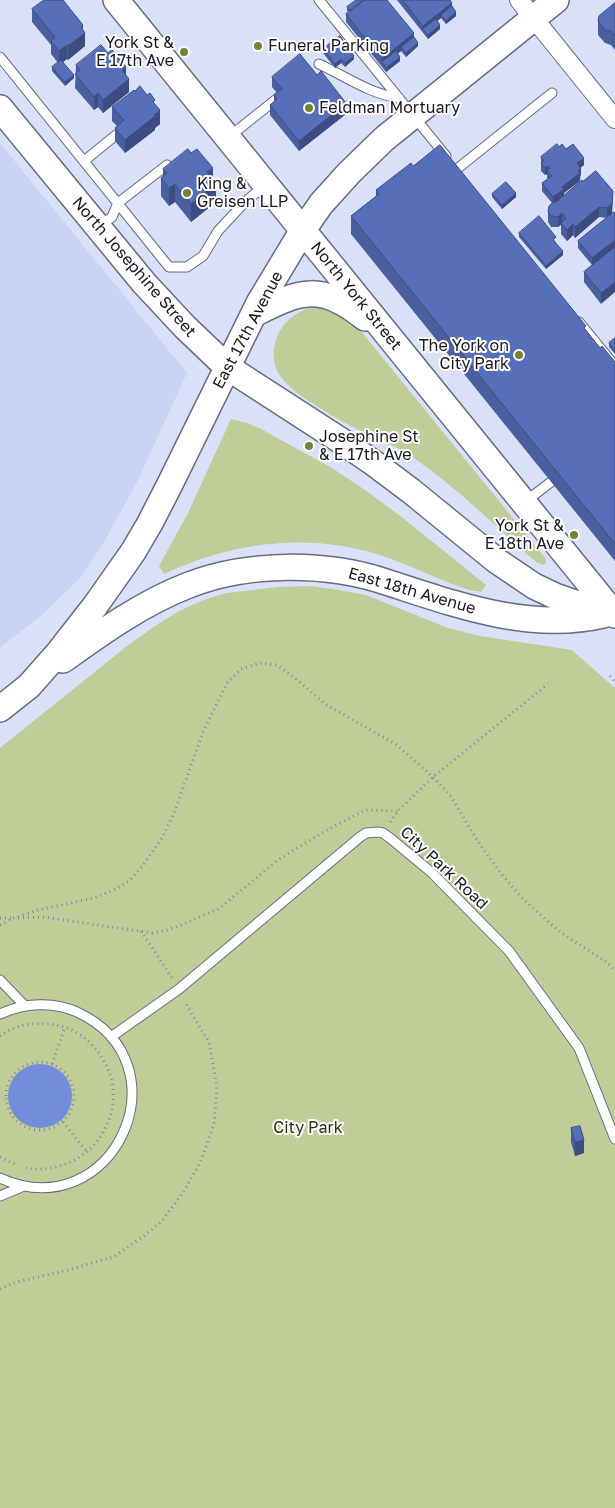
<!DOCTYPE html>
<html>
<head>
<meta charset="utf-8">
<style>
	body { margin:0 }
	canvas { display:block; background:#d8e1f8 }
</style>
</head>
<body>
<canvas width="615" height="1508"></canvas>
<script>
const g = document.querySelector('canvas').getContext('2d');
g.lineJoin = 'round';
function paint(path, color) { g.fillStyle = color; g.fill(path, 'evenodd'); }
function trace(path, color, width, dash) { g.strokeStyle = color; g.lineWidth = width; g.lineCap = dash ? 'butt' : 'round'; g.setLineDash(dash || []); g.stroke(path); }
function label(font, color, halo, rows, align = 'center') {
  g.font = font + ' "Golos Text",sans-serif'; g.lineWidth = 4; g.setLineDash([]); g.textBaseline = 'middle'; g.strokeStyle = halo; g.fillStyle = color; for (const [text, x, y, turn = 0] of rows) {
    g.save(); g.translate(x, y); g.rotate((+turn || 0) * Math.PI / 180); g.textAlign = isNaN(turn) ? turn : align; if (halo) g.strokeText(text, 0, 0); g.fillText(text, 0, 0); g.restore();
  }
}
paint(new Path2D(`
	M0,143L187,373L136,484L100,549L78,580L44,613L0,648Z`), '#c9d4f2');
paint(new Path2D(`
	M317,306H324L356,325L534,544L546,559V563L543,565L536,562C497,528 461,491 418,461C399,446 376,439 355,428C340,421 326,412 312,403C301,396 289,388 281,377C273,367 272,352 276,340C282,321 298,310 317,306Z
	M231,419L250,424L261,429L332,468L365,490L403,518L486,585L481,592L469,590C439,580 410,565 380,555C308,532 232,542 164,574L159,566L188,513Z
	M311,586L339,590L366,595L448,628L480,636L572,650L615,688V1508H0V748L127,646L155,626L179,611L201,601L226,593L278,587Z`), '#bfcd98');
paint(new Path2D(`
	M8 1096a32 32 0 1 1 64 0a32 32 0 1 1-64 0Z`), '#738dda');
const lane = new Path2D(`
	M319,0L446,156
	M0,57L169,267H187L203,256L218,231L245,202L264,186
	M319,64C345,76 370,94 399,98
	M229,137L279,97
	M84,161L116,135
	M457,169L552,93
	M99,226L112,217L118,203L167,165
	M579,322L615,366
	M526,501L551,482
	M0,980L25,1006
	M0,1014C24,1003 53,1001 77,1012C189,1064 113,1229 0,1178
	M111,1037L179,989L360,837L366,833L378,832L383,833L390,838L431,872L509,951L579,1048L615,1139
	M0,1196L24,1186`);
const street = new Path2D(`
	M519,0L615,119`);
const secondary = new Path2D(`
	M116,0L615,615
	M0,108L144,283L185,327L227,367L346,444L375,464L411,491L497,561L534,586L555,596L575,603L613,612
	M254,314C301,290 321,283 365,318
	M63,660C102,632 144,602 189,585C248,562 326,562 386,582C455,604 528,632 603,615
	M0,709L29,686L59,652L95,606L133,552L150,523L170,484L259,303L303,230L321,204L349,173L384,139L556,0`);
trace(lane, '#656d81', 11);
trace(street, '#656d81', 20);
trace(secondary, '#656d81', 28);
trace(new Path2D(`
	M610,676L615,682
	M390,822L398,811L433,777L548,684
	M0,918H12
	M18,918L44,917L152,933L167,930L184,924L220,908L278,860L327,830L365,810L398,811
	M0,925L14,918L38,910L94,898L116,889L129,881L141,868L162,838L174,813L203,732L227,683L241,669L260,663L277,665L295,678L325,704L397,745L433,777L450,795L480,845L503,876L523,899L560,932L608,963L615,971
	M141,931L172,978
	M0,1036C13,1026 31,1022 47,1024C64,1025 80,1032 91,1044C143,1096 97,1179 26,1168
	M6 1096a34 34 0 1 1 68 0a34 34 0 1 1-68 0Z
	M52,1064L65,1027
	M63,1122L87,1152
	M0,1157L17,1165
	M0,1289L13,1283L68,1270L113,1257L144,1236L162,1221L182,1194L200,1163L214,1124L217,1087L209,1042L193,1016L185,1001`), '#838a9a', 3, [1, 4]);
trace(lane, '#fff', 9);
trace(street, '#fff', 18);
trace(secondary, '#fff', 25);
paint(new Path2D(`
	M397,0H450L456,16L446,24L441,18L437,21L440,29L428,39Z
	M615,3V50L611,45L605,43L598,35V21Z
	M347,7L414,37L418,46L406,57L401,51L398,53L400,61L386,72L346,22V14L349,12L347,11Z
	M32,9L83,30L85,46L68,60L67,59L63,62L74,78L65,86L52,71V67L58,63L51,54V45L32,22Z
	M323,49L354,59L345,67L341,63L335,68L323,53Z
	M76,65L126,75L129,92L103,113L98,107L94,110L75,88Z
	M272,77L346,114L299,151L270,115V105L274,102V95L277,93L272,87Z
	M155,105L160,124L155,128V130L125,153L115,141V128L117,126L112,121V107Z
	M559,147L566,149L584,165L581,167V175L580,176V181L564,193V195L613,201L601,304L584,282V272L592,265L578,248V241L606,218L599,217L575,238L573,235L567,241L561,234V224L558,227H551L548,222V212L552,203L542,191V183L548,179L547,178V174L545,175L541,171V157Z
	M413,166L586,330L600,348L615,362V561L351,234V216L376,196V190Z
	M163,169L213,180L216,202L191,222L175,202L169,206L161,196V178L163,176Z
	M492,194L516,197L502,209L492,197Z
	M519,233L556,241L555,242L563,255L546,269L519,237Z
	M615,338V354L609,347V343Z
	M571,1128L584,1153L575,1156L571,1142Z`), '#4b5f9e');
paint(new Path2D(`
	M452,3V10L441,15V18L425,31L423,29V26Z
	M456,12V16L446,24V21Z
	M83,25V34L85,33V46L68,60V46L81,27Z
	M440,25V29L428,39V35Z
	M414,33V40L401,47V51L384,65L382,62V59Z
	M418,43V46L406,57V53Z
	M67,45V59L59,65V51Z
	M354,56V59L345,67V63Z
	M400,57V61L386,72V68Z
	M341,59V63L335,68V64Z
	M126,67V81L122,70Z
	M74,75V78L65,86V82Z
	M129,79V92L103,113V100Z
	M98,93V107L94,110V97Z
	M346,103V114L299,151V141Z
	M160,110V124L155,128V130L125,153V140Z
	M584,158V165L577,170V163Z
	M548,166V172L547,170V174L545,175V168Z
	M213,168V186L207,172Z
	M581,168L580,181L564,193V196L553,204V197Z
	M175,184V202L169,206V188Z
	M216,184V202L191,222V204Z
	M613,191L612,214L607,218V208Z
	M516,193V197L502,209V205Z
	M599,207V217L575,238V227Z
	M562,213V224L558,227V217Z
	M573,224V235L567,241V230Z
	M615,240V248L592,266V258Z
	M563,251V255L546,269V266Z
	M615,282V292L601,304V293Z
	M584,1140V1153L575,1156V1142Z`), '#3d4d81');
const building = new Path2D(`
	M44,0H63L83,25L81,27L85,33L68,46L67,45L59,51L51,41L55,37L32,9Z
	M356,0H364L351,11L347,7Z
	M364,0H387L414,33L382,59L346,14Z
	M403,0H450L452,3L423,26Z
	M615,3V36L611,31L605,30L598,21L599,16Z
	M452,6L456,12L446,21L441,15Z
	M436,19L440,25L428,35L423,29Z
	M340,36L354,56L345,63L341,59L335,64L323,49Z
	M414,37L418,43L406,53L401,47Z
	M101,45L108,53L112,50L126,67L122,70L129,79L103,100L98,93L94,97L75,74L80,70L76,65Z
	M396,51L400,57L386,68L382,62Z
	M300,54L317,75L321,71L346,103L299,141L270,105L277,99L274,95L282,89L272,77Z
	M61,60L74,75L65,82L52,67Z
	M140,86L147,95L150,93L155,100L153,102L160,110L154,115L155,116L125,140L115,128L124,120L112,107L134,90L135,91Z
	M557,144L559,147L562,144L566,149L573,144L584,158L577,163L581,168L578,170L580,173L562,187L564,189L553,197L542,183L552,176L547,170L550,168L548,166L545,168L541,163L544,161L541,157Z
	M440,145L586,326L584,328L600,348L602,346L615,362V544L351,216L379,194L376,190L411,163L413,166Z
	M188,149L191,153L197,149L213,168L207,172L216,184L191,204L175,184L169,188L161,178L167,173L163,169Z
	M596,171L613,191L612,203L607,208L599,207L575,227L573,224L567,230L561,223L566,218L562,213L558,217L551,216L548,212L549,206L553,202H556L582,180L583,181Z
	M506,182L516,193L502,205L492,194Z
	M614,212L615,213V240L592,258L578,241Z
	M539,216L556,237L553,240L563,251L546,266L519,233Z
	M615,247V282L601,293L584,272Z
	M615,338V351L609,343Z
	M580,1126L584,1140L575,1142L571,1128Z`);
paint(building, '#576eb8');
trace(building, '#3d4d81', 1);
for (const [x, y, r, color] of [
	[258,46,5,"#728333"],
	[184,52,5,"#728333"],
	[309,108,5,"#728333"],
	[187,193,5,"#728333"],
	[519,355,5,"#728333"],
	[309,446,5,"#728333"],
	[574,535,5,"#728333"]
]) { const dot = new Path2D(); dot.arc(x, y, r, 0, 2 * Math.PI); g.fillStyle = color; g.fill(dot); trace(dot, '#fff', 2); }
label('16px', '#161921', '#fff', [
	["York St &",174,43,"right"],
	["E 17th Ave",174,61,"right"],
	["Funeral Parking",268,46],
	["Feldman Mortuary",319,108],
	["King &",197,184],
	["Greisen LLP",197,202],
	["The York on",509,346,"right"],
	["City Park",509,364,"right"],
	["Josephine St",319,437],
	["& E 17th Ave",319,455],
	["York St &",564,526,"right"],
	["E 18th Ave",564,544,"right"]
], 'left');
label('16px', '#161921', '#fff', [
	["North Josephine Street",134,267,49],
	["North York Street",356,296,51],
	["East 17th Avenue",248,330,-62],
	["East 18th Avenue",412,591,16],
	["City Park Road",444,868,43]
]);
label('16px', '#2a320c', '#fff', [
	["City Park",308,1128]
]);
</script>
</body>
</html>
